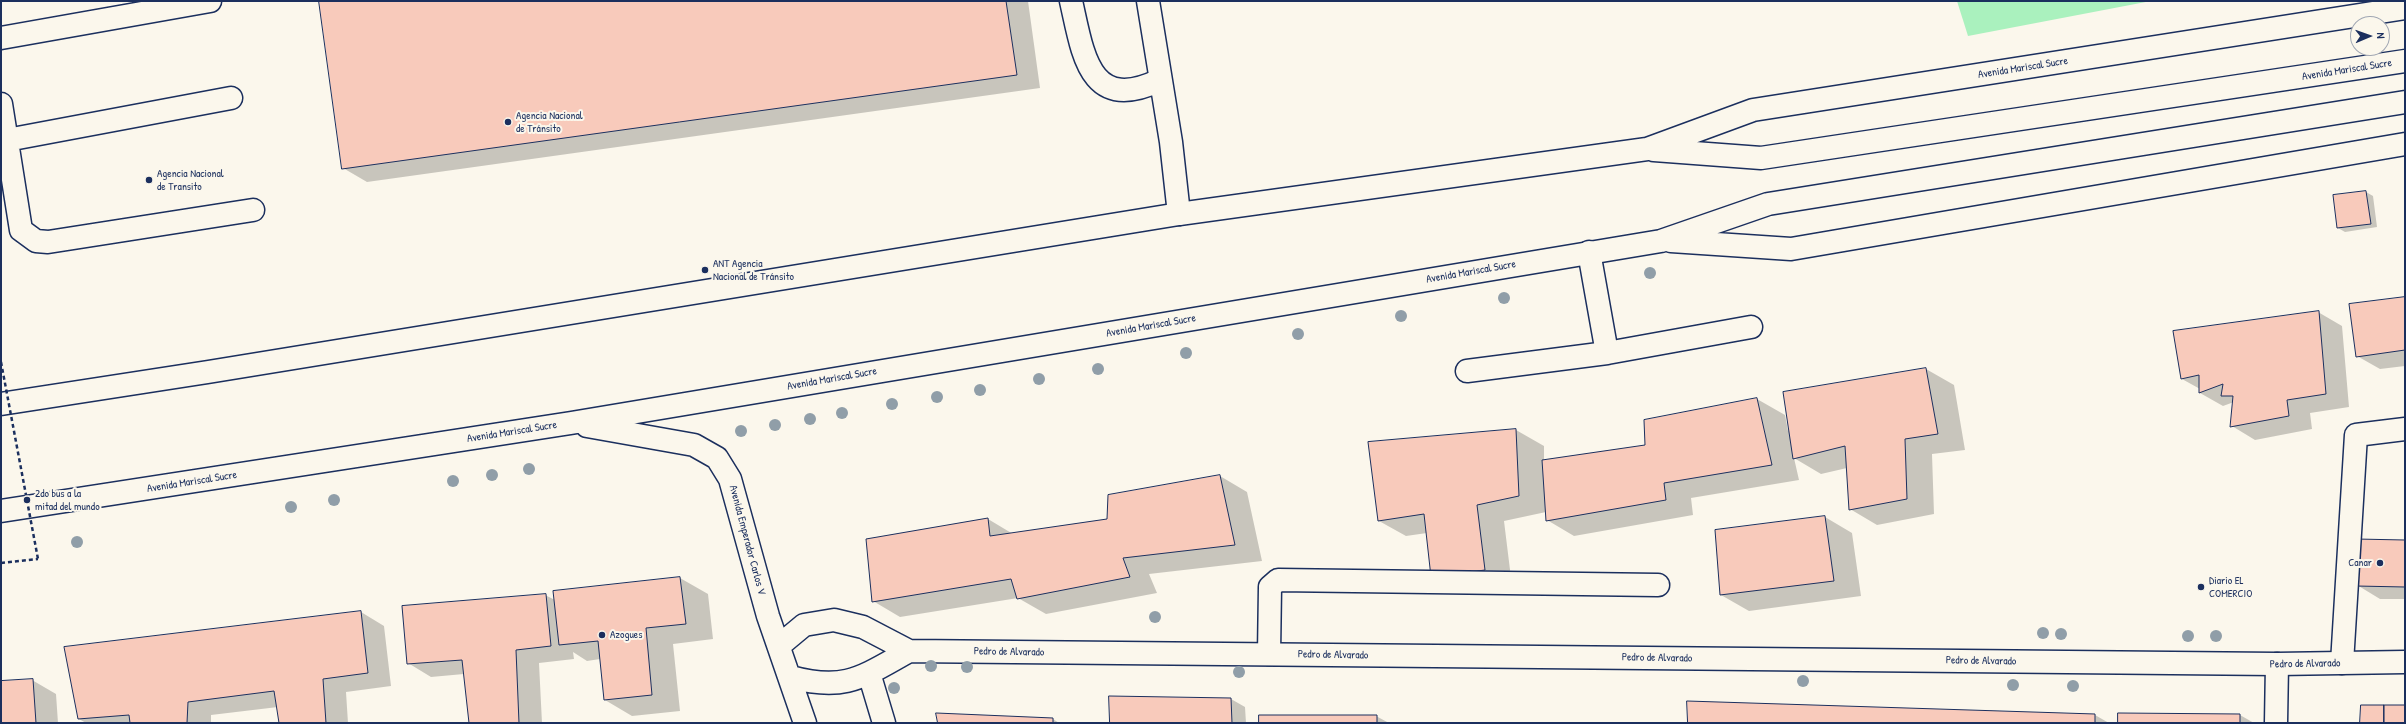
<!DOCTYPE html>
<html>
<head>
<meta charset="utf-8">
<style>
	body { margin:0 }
	#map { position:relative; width:2406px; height:724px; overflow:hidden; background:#fbf7ec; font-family:"Patrick Hand",sans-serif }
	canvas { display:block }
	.frame { position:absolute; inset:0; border:2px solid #1b2f5e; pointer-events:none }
	.north { position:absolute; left:2350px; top:16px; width:40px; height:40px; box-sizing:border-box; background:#fbf7ec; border:1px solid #a1a7b3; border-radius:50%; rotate:88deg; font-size:11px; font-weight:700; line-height:16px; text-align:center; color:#1b2f5e }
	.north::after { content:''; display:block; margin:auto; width:14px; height:18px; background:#1b2f5e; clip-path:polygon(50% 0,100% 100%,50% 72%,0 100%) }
</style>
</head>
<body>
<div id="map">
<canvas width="2406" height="724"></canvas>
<div class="frame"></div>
<div class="north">N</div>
</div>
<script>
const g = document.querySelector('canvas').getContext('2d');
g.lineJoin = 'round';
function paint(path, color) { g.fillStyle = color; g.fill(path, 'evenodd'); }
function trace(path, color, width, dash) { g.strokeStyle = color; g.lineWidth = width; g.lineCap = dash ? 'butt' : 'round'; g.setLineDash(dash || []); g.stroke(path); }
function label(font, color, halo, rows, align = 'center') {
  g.font = font + ' "Patrick Hand",sans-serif'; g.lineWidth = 4; g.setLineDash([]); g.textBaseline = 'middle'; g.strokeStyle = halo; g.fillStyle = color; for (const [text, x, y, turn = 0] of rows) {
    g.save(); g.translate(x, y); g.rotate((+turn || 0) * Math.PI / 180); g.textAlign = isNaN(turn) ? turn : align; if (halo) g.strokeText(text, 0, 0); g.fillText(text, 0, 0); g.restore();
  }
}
paint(new Path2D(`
	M1957,1H2151L1968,36Z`), '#aaf1be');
paint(new Path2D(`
	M320,1H1028L1040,88L367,182L343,168Z
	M2366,192L2373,196L2377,227L2345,232L2338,228Z
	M2405,298V366L2380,369L2357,356Z
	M2318,312L2342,326L2349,407L2310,413L2312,429L2255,440L2232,426L2234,402L2223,406L2200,393V389L2182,379Z
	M1926,369L1954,385L1965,450L1932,454L1934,514L1877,525L1850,509L1847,468L1821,474L1794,458L1799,480L1691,498L1693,515L1574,536L1547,520L1546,512L1504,521L1512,586L1459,593L1427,533L1406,536L1379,521L1369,443L1516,430L1544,446V461L1646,446L1757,399L1785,415L1788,431Z
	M1220,476L1247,492L1262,561L1149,574L1157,593L1046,614L1018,598L900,617L873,601L988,519L1013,534L1108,520Z
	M1825,517L1852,533L1861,596L1749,611L1721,595L1716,531Z
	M2405,541V599H2380L2357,585Z
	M680,578L708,594L713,639L673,644L680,711L632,716L605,700L600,659L587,661L573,652L574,659L539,663L542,723H470L464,674L431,677L408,663L545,595L555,600L554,592Z
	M361,612L384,626L391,686L346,692L348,723H280L278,707L211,715V723H86L79,719Z
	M32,680L56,694L58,723H1V682Z
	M1110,697L1231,699L1245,707L1246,723H1111Z
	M1688,702L2095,715L2109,723H1689Z
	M2240,715L2254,723H2119Z
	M1376,716L1389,723H1260Z
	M1053,719L1059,723H939Z`), '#0003');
const building = new Path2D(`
	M319,1H1006L1017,75L342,169Z
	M2366,191L2371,224L2337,228L2333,195Z
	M2405,297V350L2356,357L2349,304Z
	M2319,311L2326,394L2287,400L2289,416L2230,427L2233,396H2221L2223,384L2199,393V375L2181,379L2173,331Z
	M1926,368L1938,434L1905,439L1907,499L1849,510L1845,446L1793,459L1783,392Z
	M1757,398L1772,465L1664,483L1666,500L1546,521L1542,460L1645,445L1644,420Z
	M1516,429L1519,496L1477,505L1485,570L1431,577L1424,514L1378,521L1368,442Z
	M1220,475L1235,545L1123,558L1130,577L1017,599L1011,579L872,602L866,539L988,518L990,536L1107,519L1108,495Z
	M1825,516L1834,581L1720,595L1715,530Z
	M2356,539L2405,540V587L2356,586Z
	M680,577L686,624L646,628L652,695L604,700L598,641L559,645L553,591Z
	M546,594L551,646L516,650L519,723H469L462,660L407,664L402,606Z
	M361,611L368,673L323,679L326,723H279L274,691L188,702L187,723H130L129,715L78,719L64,647Z
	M33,679L36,723H1V681Z
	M1109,696L1231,698L1232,723H1110Z
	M1687,701L2095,714V723H1688Z
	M2361,705H2384V723H2360Z
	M2384,705H2405V723H2384Z
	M936,713L1053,718V723H938Z
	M2118,713L2240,714V723H2118Z
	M1259,715H1377V723H1259Z`);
paint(building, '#f8cabb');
trace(building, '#1b2f5e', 1);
const minor = new Path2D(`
	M1071,1C1083,54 1089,114 1160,80
	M1148,1L1171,142L1179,214
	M1,38L210,1
	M1,104L21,230L36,241L48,242L253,210
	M7,140L231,98
	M1589,252L1607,353L1751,327
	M1467,371L1607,353
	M1269,654L1270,587L1278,580L1658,585
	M2342,663L2356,435L2405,429
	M2276,723L2277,664`);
const major = new Path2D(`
	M1654,150L1761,158L2405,61
	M1671,241L1791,249L2405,144
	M1,404L208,372L1179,214L1647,149L1753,110L2405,8
	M587,426L694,445L717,458L730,479L768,616L805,723
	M1,511L571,423L1661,241L1768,204L2405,102
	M780,645L804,625L834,620L863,627L909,651L2277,664L2405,662
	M869,673L884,723
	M791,677C845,692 862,677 909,651`);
trace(minor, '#1b2f5e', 25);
trace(major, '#1b2f5e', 25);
trace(new Path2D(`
	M1,563L38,559`), '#1b2f5e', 2.5, [4, 3]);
trace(minor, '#fbf7ec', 22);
trace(major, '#fbf7ec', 22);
trace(new Path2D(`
	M1,362L38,559`), '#1b2f5e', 2.5, [4, 3]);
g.fillStyle = '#909ea8';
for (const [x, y] of [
	[1650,273],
	[1504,298],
	[1401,316],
	[1298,334],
	[1186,353],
	[1098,369],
	[1039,379],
	[980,390],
	[937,397],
	[892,404],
	[842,413],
	[810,419],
	[775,425],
	[741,431],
	[529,469],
	[492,475],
	[453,481],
	[334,500],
	[291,507],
	[77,542],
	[1155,617],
	[2043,633],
	[2061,634],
	[2188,636],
	[2216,636],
	[931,666],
	[967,667],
	[1239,672],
	[1803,681],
	[2013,685],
	[2073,686],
	[894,688]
]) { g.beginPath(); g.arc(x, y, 6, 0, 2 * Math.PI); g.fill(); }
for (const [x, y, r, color] of [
	[508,122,4,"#1b2f5e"],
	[149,180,4,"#1b2f5e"],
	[705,270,4,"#1b2f5e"],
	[27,500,4,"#1b2f5e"],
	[2380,563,4,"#1b2f5e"],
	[2201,587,4,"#1b2f5e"],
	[602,635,4,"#1b2f5e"]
]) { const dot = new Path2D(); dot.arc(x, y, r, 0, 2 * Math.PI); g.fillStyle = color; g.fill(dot); trace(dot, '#fbf7ec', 1.5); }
label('11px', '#1b2f5e', '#fbf7ec', [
	["Avenida Mariscal Sucre",2023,68,-9],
	["Avenida Mariscal Sucre",2347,70,-9],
	["Avenida Mariscal Sucre",1471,272,-10],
	["Avenida Mariscal Sucre",1151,326,-10],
	["Avenida Mariscal Sucre",832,379,-10],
	["Avenida Mariscal Sucre",512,432,-9],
	["Avenida Mariscal Sucre",192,482,-9],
	["Avenida Emperador Carlos V",747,540,75],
	["Pedro de Alvarado",1009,652,1],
	["Pedro de Alvarado",1333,655,1],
	["Pedro de Alvarado",1657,658,1],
	["Pedro de Alvarado",1981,661,1],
	["Pedro de Alvarado",2305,664,-1]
]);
label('11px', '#1b2f5e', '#fbf7ec', [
	["Agencia Nacional",516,116],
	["de Tránsito",516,129],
	["Agencia Nacional",157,174],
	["de Transito",157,187],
	["ANT Agencia",713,264],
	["Nacional de Tránsito",713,277],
	["2do bus a la",35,494],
	["mitad del mundo",35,507],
	["Canar",2372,563,"right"],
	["Diario EL",2209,581],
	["COMERCIO",2209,594],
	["Azogues",610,635]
], 'left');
</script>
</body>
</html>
